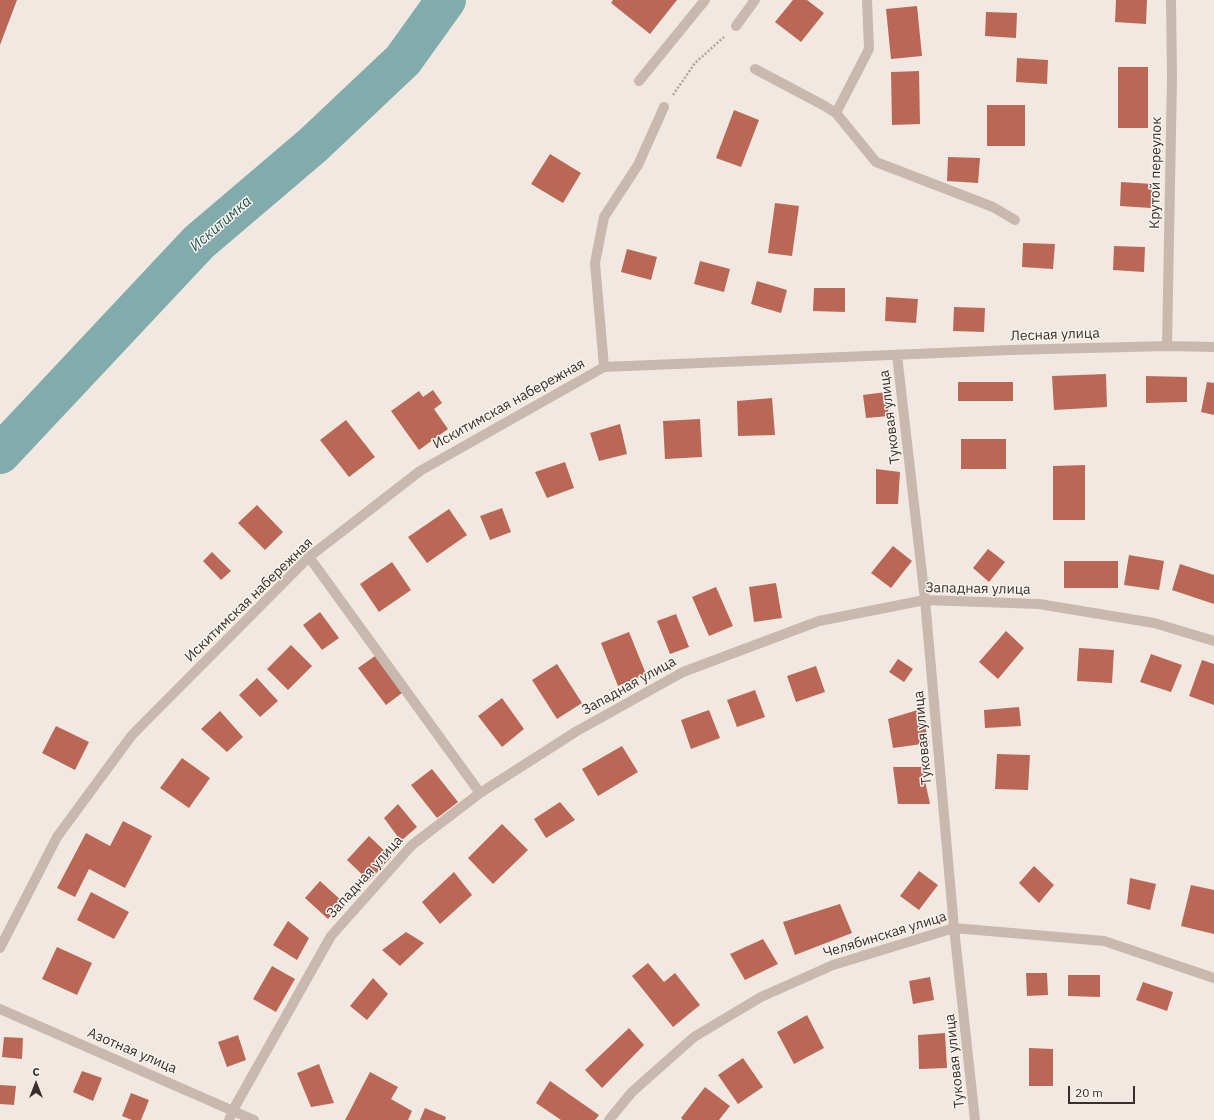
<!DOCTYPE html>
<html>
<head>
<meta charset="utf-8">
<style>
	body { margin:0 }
	#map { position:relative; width:1214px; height:1120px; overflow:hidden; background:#f1e9e1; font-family:"IBM Plex Sans",sans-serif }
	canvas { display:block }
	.north { position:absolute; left:16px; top:1064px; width:40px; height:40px; -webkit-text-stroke:3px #f9f3ed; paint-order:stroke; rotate:0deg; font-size:11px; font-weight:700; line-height:16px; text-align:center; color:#382e2b }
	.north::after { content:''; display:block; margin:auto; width:14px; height:18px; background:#382e2b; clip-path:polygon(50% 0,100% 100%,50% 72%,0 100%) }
	.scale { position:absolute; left:1068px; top:1086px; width:67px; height:18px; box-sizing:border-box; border:2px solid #382e2b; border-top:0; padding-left:5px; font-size:12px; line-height:14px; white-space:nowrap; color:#382e2b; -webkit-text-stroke:3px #f9f3ed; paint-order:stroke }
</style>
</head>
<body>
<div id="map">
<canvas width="1214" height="1120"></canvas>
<div class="north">С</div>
<div class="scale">20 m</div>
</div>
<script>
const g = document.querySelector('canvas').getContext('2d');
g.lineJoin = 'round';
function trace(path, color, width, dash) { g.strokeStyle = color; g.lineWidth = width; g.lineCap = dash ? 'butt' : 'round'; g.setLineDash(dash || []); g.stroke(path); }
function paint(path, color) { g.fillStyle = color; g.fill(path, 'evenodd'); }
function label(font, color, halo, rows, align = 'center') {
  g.font = font + ' "IBM Plex Sans",sans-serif'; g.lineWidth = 3; g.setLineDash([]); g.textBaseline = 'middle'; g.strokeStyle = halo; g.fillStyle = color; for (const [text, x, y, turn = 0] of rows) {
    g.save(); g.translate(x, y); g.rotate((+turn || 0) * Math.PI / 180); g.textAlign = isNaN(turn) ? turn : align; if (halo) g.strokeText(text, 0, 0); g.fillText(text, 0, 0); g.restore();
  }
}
trace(new Path2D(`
	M0,454L199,242L313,145L403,60L446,0`), '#82acab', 40);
paint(new Path2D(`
	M0,0H17L0,45Z
	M613,0H677L650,34L611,3Z
	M793,0H807L824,13L801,42L775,22Z
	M1116,0H1147L1146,24L1115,22Z
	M917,6L922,56L891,59L886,9Z
	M986,12L1017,13L1016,38L985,36Z
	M1017,58L1048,60L1047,84L1016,82Z
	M1118,67H1148V128H1118Z
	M919,71L920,124L892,125L891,72Z
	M987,105H1025V146H987Z
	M734,110L759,120L741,167L716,158Z
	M550,154L581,173L563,203L531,184Z
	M948,157L980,158L978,183L947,181Z
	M1121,182L1153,184L1151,208L1120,206Z
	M775,203L799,206L792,256L768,253Z
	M1023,243L1055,244L1053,269L1022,267Z
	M1114,246L1145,247L1144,272L1113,270Z
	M627,249L657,257L651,280L621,272Z
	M700,261L730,269L724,292L694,284Z
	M757,281L787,290L781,313L751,304Z
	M814,288H845V312L813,311Z
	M886,297L918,299L916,323L885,321Z
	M954,307L985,308L984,332L953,331Z
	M1106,374L1107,407L1054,410L1052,376Z
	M1146,376L1187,377V402L1146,403Z
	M958,382H1013V401H958Z
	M1207,382L1214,383V415L1201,412Z
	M433,390L442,403L434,409L448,429L419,450L391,411L419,391L423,397Z
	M886,392L889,416L866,418L863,395Z
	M772,398L775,435L738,436L737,401Z
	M700,419L702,457L665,459L663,421Z
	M346,420L375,457L349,477L320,440Z
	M620,424L627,454L599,461L590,433Z
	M961,439H1006V469H961Z
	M565,462L574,488L547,498L535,472Z
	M1085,465V520H1053V466Z
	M876,469L900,472L898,504H876Z
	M257,505L283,532L265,550L238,523Z
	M502,508L511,532L490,540L480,516Z
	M449,509L467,535L427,563L408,537Z
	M893,546L912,561L891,588L871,573Z
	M988,549L1005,562L989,582L973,568Z
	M212,552L231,571L221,580L203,561Z
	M1129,555L1164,561L1159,590L1124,585Z
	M1064,561H1118V588H1064Z
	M392,562L411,590L379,612L360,584Z
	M1180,564L1214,575V604L1172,590Z
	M776,583L782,618L754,622L749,587Z
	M716,587L733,626L709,636L692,597Z
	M320,612L339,638L322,650L303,625Z
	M676,614L689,647L670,654L657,621Z
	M1006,631L1024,648L998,679L979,662Z
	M629,632L646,674L618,686L601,643Z
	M291,645L312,666L288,690L267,669Z
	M1079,648L1114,650L1112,683L1077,681Z
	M1151,654L1182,665L1171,692L1140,682Z
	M375,656L402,693L386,705L358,668Z
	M898,659L913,669L904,682L889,672Z
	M1202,660L1214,664V705L1189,696Z
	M557,664L582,703L557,719L532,680Z
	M816,666L825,692L796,702L787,676Z
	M257,678L278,701L260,717L239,695Z
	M755,690L765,717L737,727L727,700Z
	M502,698L524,729L502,747L478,716Z
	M1019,707L1021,726L985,728L984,710Z
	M921,709L929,743L893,748L888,719Z
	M709,710L720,738L691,749L681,720Z
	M220,711L243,737L227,752L201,729Z
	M56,726L89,742L75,770L42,753Z
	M622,746L638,772L598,796L582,769Z
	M997,754L1030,755L1028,790L995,789Z
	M182,758L210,778L189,808L160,788Z
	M893,767H922L930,804H898Z
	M432,769L458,802L437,818L411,785Z
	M560,802L575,820L546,838L534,819Z
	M398,804L417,827L401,841L384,818Z
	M123,821L152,836L125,888L89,869L75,897L57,888L86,833L110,846Z
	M502,824L528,850L493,884L468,858Z
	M369,836L391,857L369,881L347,860Z
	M1034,866L1054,885L1039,903L1019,883Z
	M919,871L938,885L919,910L900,896Z
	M454,872L472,895L440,924L422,902Z
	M1130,878L1156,884L1150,910L1127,904Z
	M320,881L343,902L328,919L305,898Z
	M1191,885L1214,890V934L1181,926Z
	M91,892L129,912L114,939L77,920Z
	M840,904L852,933L795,955L783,922Z
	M288,921L309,938L297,960L273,945Z
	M406,932L424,943L400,966L382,950Z
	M763,939L778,964L745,980L730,954Z
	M57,947L92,963L77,995L42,979Z
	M648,963L664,982L675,973L700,1005L673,1027L632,976Z
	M272,966L295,979L276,1012L253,999Z
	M1026,973H1047L1048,995L1027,996Z
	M1068,975H1100V997L1068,996Z
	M930,977L934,1000L913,1004L909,981Z
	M373,978L388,994L367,1020L350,1006Z
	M1143,982L1173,992L1167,1011L1136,1000Z
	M807,1015L824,1048L794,1064L777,1032Z
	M629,1028L644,1045L602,1088L585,1070Z
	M945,1033L947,1068L919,1069L918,1035Z
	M238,1035L246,1060L227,1067L218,1042Z
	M4,1037L23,1038L22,1059L2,1057Z
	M1029,1048L1053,1049V1086H1029Z
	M743,1058L763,1087L738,1104L718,1075Z
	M319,1064L334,1103L311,1107L297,1073Z
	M82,1071L102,1078L93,1101L73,1092Z
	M370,1072L398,1087L391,1099L412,1111L408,1120H345Z
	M550,1081L599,1115L595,1120H561L536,1103Z
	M0,1085L16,1086L14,1105L0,1104Z
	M705,1087L730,1106L719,1120H683L681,1118Z
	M131,1093L149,1100L141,1120H132L122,1116Z
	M425,1108L446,1117L445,1120H420Z`), '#bb6755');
trace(new Path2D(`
	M673,95L695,63L724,37`), '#b4a298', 2.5, [2, 2]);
trace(new Path2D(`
	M736,26L755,0
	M755,69L823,105L836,113L876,162L993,207L1015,220
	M639,81L705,0
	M836,113L869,49L867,0
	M1167,346L1172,77L1171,0
	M897,355L925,600L954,928L975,1120
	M604,367L595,263L604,217L638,165L664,107
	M309,557L480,793
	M0,948L57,837L132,735L309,557L420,471L604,367L1010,350L1167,346L1214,347
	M0,1009L254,1120
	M229,1120L233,1110L331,936L412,845L480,793L577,731L683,672L819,621L925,600L1039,604L1154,623L1214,641
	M609,1120L632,1092L694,1037L761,997L833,965L954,928L1104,941L1214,978`), '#c9b8ad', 10);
label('14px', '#382e2b', '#f9f3ed', [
	["Крутой переулок",1156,173,-89],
	["Лесная улица",1055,335,-2],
	["Искитимская набережная",509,404,-29],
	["Туковая улица",890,417,-97],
	["Западная улица",978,589,1],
	["Искитимская набережная",249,600,-44],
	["Западная улица",629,686,-29],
	["Туковая улица",923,738,-95],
	["Западная улица",365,877,-48],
	["Челябинская улица",885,935,-17],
	["Азотная улица",132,1051,23],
	["Туковая улица",955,1061,-96]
]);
label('italic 15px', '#245656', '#f9f3ed', [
	["Искитимка",221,224,-41]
]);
</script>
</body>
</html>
